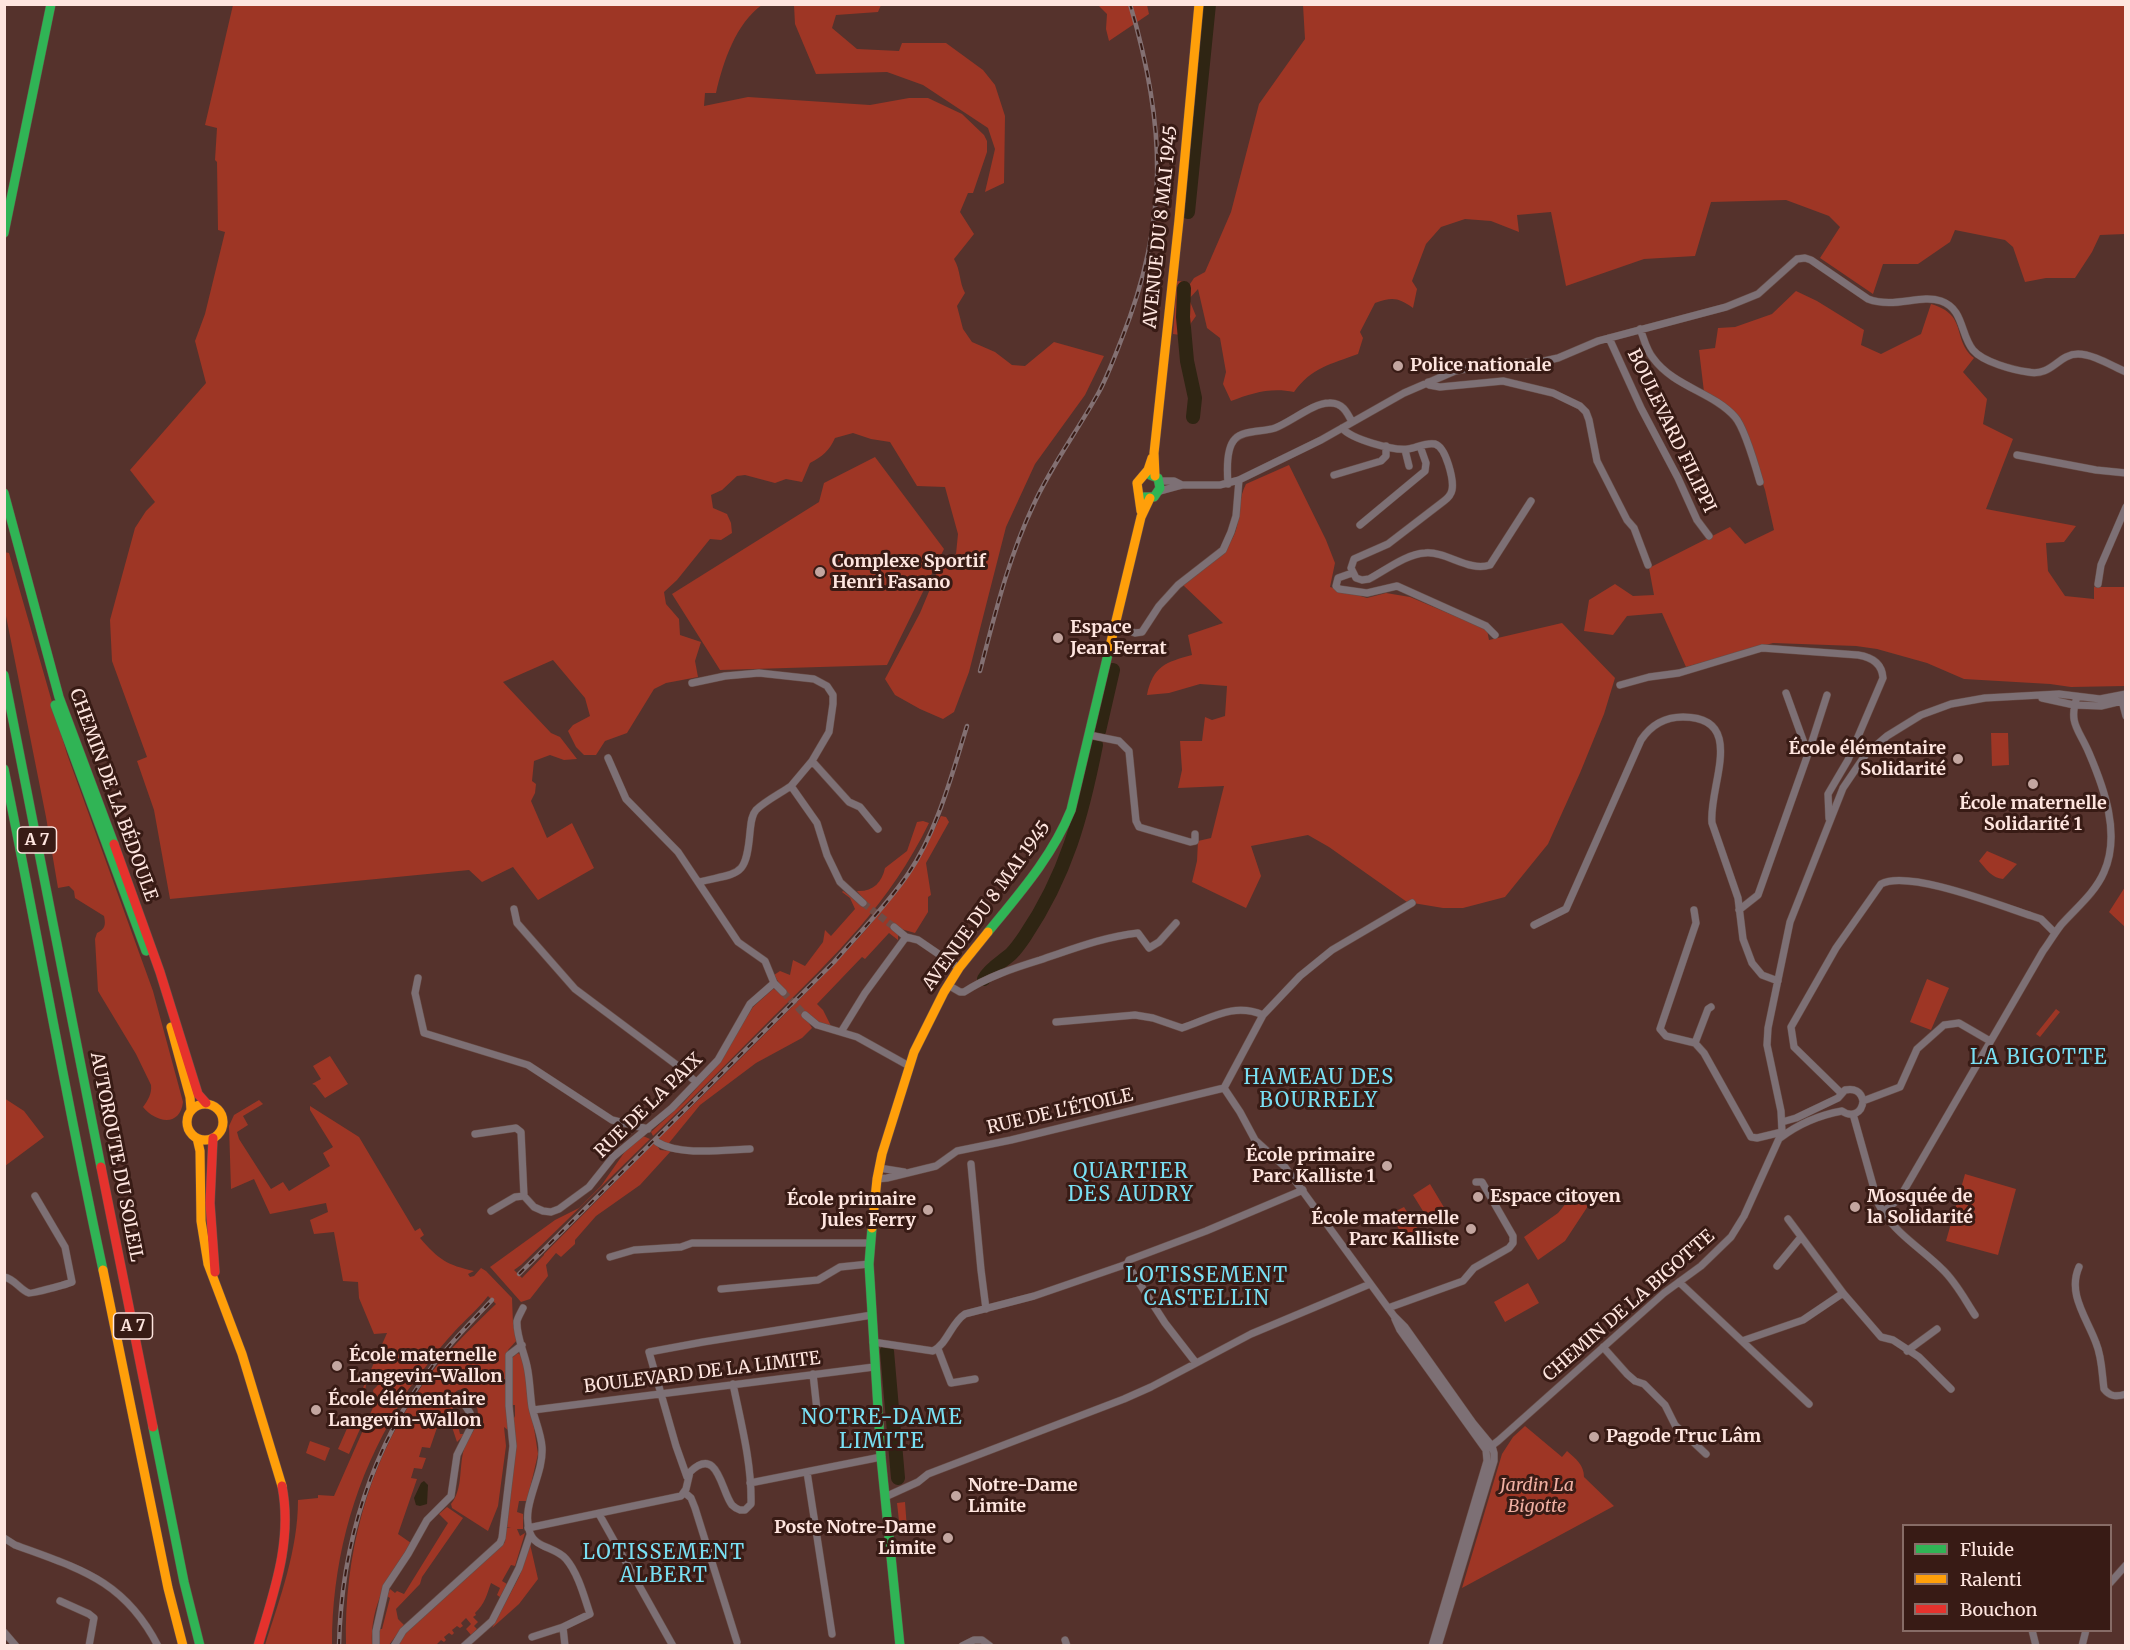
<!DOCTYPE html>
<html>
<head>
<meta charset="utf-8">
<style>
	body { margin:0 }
	#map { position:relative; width:2130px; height:1650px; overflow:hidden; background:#55322c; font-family:Merriweather,serif }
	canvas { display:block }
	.frame { position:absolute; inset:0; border:6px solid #fee5df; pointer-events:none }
	.legend { position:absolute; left:1902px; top:1524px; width:210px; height:108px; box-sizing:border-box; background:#381b15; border:2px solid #876c66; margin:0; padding:8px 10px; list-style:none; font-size:18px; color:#fee5df }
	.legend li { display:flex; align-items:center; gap:12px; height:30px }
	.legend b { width:30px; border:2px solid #876c66 }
</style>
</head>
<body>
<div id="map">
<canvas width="2130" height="1650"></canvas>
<div class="frame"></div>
<ul class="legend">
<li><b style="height:8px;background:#30b455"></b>Fluide</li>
<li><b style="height:8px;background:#ff9f0a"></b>Ralenti</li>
<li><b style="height:8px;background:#e5322d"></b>Bouchon</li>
</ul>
</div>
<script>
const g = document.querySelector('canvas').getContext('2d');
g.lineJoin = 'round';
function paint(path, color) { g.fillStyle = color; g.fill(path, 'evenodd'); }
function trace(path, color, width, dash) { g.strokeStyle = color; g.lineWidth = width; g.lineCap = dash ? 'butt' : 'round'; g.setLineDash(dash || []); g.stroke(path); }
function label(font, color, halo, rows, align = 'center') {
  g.font = font + ' Merriweather,serif'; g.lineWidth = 6; g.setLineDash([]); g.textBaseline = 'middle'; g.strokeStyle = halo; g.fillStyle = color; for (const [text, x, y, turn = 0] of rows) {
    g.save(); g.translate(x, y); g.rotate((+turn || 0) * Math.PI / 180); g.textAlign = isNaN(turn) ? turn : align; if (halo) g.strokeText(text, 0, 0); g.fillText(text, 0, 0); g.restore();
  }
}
paint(new Path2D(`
	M233,5H762C736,23 723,62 716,93H705L704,106L748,97L870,105L909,98H928L962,114L984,135L987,141V152L973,193H968L960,212L974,234L954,259C961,271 959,282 965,293L957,306L963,329L972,342L995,352L1012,365L1025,366L1054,342L1104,356L1085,395L1035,464L1006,527L969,672L954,712L943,719L920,709L895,695L885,679L920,613L938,570L956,554L958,534L945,487L917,486L890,442L871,439L853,433L835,438C829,451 823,456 810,463L802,482L786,479L775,483L745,475L737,476L722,490L711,495L713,508L727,514L731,523L732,533L721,540L710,539L677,580L664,592L666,604L679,619L680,635L701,642L695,661L698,677L666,683L654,689L627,733L605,741L596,755H584L576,747L568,731L573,725L590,716L585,698L553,660L503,682L551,733L560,737L577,759L564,760L550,755L534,761L532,781L536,784L535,793L531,801L547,838L572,823L594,868L538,900L513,867L482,882L469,870L170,899L154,810L137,761L147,757L112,661L110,620L135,528L146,511L155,502L130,470L206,383L195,341L205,314L225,232L218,230L217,162L215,160L217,128L205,125Z
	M794,5H881L878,12L836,15L832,28L857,49L899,51L902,43H946L983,70L995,85L1005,116L1004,183L985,192L995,149L988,128L923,85L887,72L816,74L795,24Z
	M1098,5H1147L1149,14L1109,41L1106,29L1107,14Z
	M1303,5H2125V234L2100,235L2092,252L2075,278H2046L2025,282L2013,247L2005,240L1955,230L1950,242L1918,264H1883L1873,294L1820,258L1840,227L1829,216L1786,200L1711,202L1695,256L1644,259L1566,286L1551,212L1517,215L1519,232L1491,221L1465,219L1441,227L1426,244L1412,281L1417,289L1413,308C1398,297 1392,297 1375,303L1360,332L1363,338L1358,354C1331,364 1311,368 1294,392C1271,387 1252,393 1231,401L1223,384L1226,372L1220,338L1207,328L1198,289L1189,299L1196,316L1191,323L1188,336L1173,334L1177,281L1187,282L1188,287L1194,278L1205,272L1231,212L1259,104L1305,39Z
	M1796,291L1817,301L1864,330L1861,345L1881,354L1921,334L1931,304C1969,315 1951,339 1974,358L1963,372L1987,399L1983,424L2013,439L1986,509L2076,526L2064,542L2046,543L2048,571L2065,596L2094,599V587H2125V686L2071,687L2050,684L1964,679L1927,663L1877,649L1856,646L1773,643L1686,667L1662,613L1627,616L1613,635L1584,631L1589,600L1615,584L1633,596L1654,595L1649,568L1730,527L1745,544L1774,530L1765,490L1741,420L1704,392L1699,350L1715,348L1718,328L1735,327L1772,314Z
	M875,457L944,549L887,665L720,670L672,594L819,502L824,483Z
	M1289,465L1326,540L1335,563L1330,587L1367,598L1386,593L1410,597L1481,627L1487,630L1489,640L1562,623L1615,678L1604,714L1580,773L1548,844L1505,897L1463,908H1443L1407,902L1329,847L1308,835L1251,846L1261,876L1246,908L1192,882L1197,861L1198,841L1211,838L1224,786L1178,788L1182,770L1180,741H1202L1205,717L1212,720L1225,716L1227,686L1200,684L1169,693L1147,695C1153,666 1166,662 1192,655L1188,635L1223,623L1183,585C1203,569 1231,553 1237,526C1240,512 1239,497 1246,484Z
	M4,552L9,553L67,754L153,991L183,1102C180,1128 155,1122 143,1107C148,1100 152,1094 151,1085L136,1054L98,991L95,939L97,933C105,929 106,925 104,916L75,898L74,891L69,886L58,888L46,817L5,611Z
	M1991,733H2008L2009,765L1992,766Z
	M941,816L946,817L949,822L926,863L931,895L928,897V912L915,933L901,929L898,934V940L889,933L865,959L862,957L817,1004L823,1010L831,1026L807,1020L812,1028L802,1038L756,1063L700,1105L669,1143L666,1145L657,1140C700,1099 742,1057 784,1015C849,950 901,900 941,816Z
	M923,821L929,823C890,903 835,956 773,1017C733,1057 694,1097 653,1136L651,1132L684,1102L715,1068L753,1007L773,989L784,991L774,975L780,971L790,975L793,960L805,966L823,942L825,930L831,936L855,909L850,898L842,892L843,891L860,903L865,901L857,891C872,892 882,883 885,868L907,851L917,822Z
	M1987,851L2017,864L2003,879C1992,878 1986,869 1979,861Z
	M2125,887L2126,927H2125L2109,912Z
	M1927,979L1949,988L1931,1030L1910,1022Z
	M2056,1009L2060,1012L2040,1037L2036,1034Z
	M330,1056L348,1084L325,1098L315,1085L312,1084L321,1079L313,1066Z
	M4,1098L24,1111L44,1137L5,1166Z
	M259,1100L263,1104L243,1116L248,1125L237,1132L239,1139L271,1189L283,1182L289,1191L330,1166L323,1153L333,1147L310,1110V1106L359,1137L415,1231L420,1228L424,1235L420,1238C439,1260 447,1265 474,1271L468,1274L470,1277L474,1276L481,1268L486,1271L512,1298L513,1324L517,1340L508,1350L506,1383L508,1430L504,1427L506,1446L498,1506L488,1531L452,1508L451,1504C464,1488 458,1465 465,1446C469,1435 478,1429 478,1416C479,1396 457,1376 451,1402L453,1409L462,1416L456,1417L460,1434H465L457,1442L449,1418L440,1419L430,1448L422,1447L419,1457L426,1458L422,1469L414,1468L411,1478L417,1479L398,1534L411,1543C389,1576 370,1604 372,1645H346C344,1556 367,1468 417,1393C438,1360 468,1331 496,1304L488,1296C478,1309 465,1320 454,1332C437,1350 423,1371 408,1390C401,1400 396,1411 390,1422C351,1490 332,1567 332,1645H265C280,1598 298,1550 298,1500L318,1498V1495L334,1496L375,1403L373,1390L378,1385L374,1380H371L366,1385L365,1393L359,1397L387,1333L374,1334L359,1298L358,1282L343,1281L334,1232L314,1234L310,1220L328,1212L326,1203L270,1214L254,1179L231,1189L229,1126L234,1115Z
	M643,1136L650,1139L521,1265L514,1270L522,1278L544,1255V1254L655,1142L660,1150L671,1151L640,1185L596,1216L575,1240V1244L561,1257L556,1253L546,1265L548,1276L530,1299L521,1302L490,1267L555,1220L579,1208L601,1186L626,1150Z
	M1965,1174L2016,1189L1998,1255L1946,1241Z
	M1430,1184L1448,1214L1431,1224L1413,1195Z
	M1572,1196L1588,1206L1565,1241L1538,1260L1524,1237L1558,1213Z
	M1404,1207L1418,1229L1404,1238L1390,1214Z
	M1528,1283L1539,1303L1505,1322L1494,1302Z
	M518,1353L523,1357L538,1454L527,1501H519L517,1512L523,1514V1529H517L520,1536L525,1533L515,1566L511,1565L502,1581L507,1584L500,1597L497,1595L500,1588L491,1583C487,1594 485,1604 475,1613L476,1615L473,1617L478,1622L474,1626L477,1629L471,1635L466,1629L471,1624L466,1618L461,1623L463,1626L460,1628L457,1626L452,1630L454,1633L452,1635L449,1633L444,1637L446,1640L444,1642L441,1640L436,1645L398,1646L404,1634L505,1542L506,1528H511L506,1527L512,1422L515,1416V1405H512V1358Z
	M349,1424L360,1429L349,1454L338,1449Z
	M1525,1426L1562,1457L1567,1451C1576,1459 1584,1465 1584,1477L1614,1506L1462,1588L1502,1454L1513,1437Z
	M310,1441L330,1448L325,1461L306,1453Z
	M905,1502L907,1529L900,1530L897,1503Z
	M447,1507L463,1518L422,1577L420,1584L396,1609L398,1619L404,1625L389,1645H378L379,1629H382L390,1598L387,1596L390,1589L395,1593L397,1591L404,1594L448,1523L439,1514Z
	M530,1544L538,1579L519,1604L492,1628L519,1577Z`), '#9e3625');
paint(new Path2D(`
	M424,1481L428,1485L427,1504L420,1506L416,1505L414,1498L421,1483Z`), '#2f2513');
trace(new Path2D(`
	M1188,212L1209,4
	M1184,288L1183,317L1187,361L1195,398L1193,417
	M1099,731L1113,670
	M984,979C990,968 1002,962 1011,954C1016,949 1021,942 1025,936C1066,875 1082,816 1096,745
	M887,1351L898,1478`), '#2f2513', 14);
trace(new Path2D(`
	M863,903L894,927
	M783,992L805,1015`), '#6e4d47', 7, [7, 3.5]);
const street = new Path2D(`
	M1640,329C1644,338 1646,350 1653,358C1674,387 1713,392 1735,417C1744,427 1756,468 1760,482
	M1609,338L1641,408L1678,478L1697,520L1709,536
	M1428,382L1429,385L1440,387L1503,381L1553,393L1580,406L1586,412L1589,420L1597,461L1627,520L1634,528L1648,565
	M1342,428C1351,439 1393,451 1408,449C1416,448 1426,442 1435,444C1446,447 1454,480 1452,490C1451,495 1448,498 1444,501L1388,544L1354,559L1351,568L1356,578L1362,580L1369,579C1386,570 1406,554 1425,553C1447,551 1468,572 1490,565L1531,501
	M1405,450L1409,466
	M2017,455L2096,470L2126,473
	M1334,475L1381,461L1386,456V446
	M1159,481H1174L1182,485
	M1228,484C1227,471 1226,448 1235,439C1243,430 1264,432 1275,428C1291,422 1313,403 1329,403C1342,402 1347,412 1352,422
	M1160,491L1182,485H1220L1239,480L1321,440L1404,393L1455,371L1489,365L1544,361L1558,358L1598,341L1726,307L1758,294L1797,259L1805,258L1811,260L1868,299C1894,309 1920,294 1941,301C1964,309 1960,334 1973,350C1983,362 2013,370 2028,372C2052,377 2058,354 2078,354C2093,354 2112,366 2126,372
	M1360,525L1425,471L1426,463L1420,446
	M1352,573L1338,578L1336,586L1339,589L1367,593L1397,586L1486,626L1495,635
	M2098,584L2101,565L2126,507
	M1115,625L1135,633L1142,632L1159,606L1178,585L1223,550L1231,532L1236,516L1239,480
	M692,683L725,676L759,673L814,679L827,686L833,695V704L829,732L812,761L791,786L817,823L827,855L840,882L863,903
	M1620,685L1649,677L1679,673L1762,648L1858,655C1871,657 1882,663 1883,678L1848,760L1828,794L1829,818
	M2121,697L2126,716
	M2042,698L2074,705L2101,706L2126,700
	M1089,735L1119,741L1129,751L1136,821L1139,827L1190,842L1195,841V834
	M1808,754L1827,695
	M608,758L626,799L678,852L738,942L765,961L774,983L783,992
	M812,761L849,802L860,807L878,829
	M699,882C740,872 746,878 750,832C751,824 751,816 756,810C765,801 781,793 791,786
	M1412,903L1332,950L1300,976L1263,1015L1224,1088L1240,1112L1255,1140L1285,1167L1394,1316L1405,1327L1473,1423L1492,1446L1494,1453V1461L1438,1646
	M514,909L517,923L575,989L678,1066L696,1082
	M1694,910L1696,923L1660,1029L1666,1036L1695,1043L1704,1053L1751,1137L1757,1138L1782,1132
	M1739,910L1758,895L1808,754L1786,693
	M1534,925L1566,909L1641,740C1651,725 1665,717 1683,717C1748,717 1708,787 1712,823L1738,898L1743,939L1752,963L1762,975L1778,981
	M894,927L906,937L918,940L959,968
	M418,978L415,993L424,1033L528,1065L612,1120L648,1129
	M948,985L960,992H964C987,977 1014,968 1040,960C1073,949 1103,937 1138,933L1149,948L1159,942L1176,923
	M805,1015L817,1025L857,1037L909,1066
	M1056,1022L1135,1015L1153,1018L1182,1028C1210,1019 1233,1002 1263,1015
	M841,1032L865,993L906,937
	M1695,1043L1708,1009L1711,1007
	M1841,1093L1794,1047L1791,1027L1836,948L1881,884C1908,869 2001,906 2032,916L2041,919L2055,933
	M1863,1101L1900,1087L1917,1049L1944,1025L1959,1023L1990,1041
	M1853,1114L1878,1203L1883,1212
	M475,1134L516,1128L521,1132L524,1196L534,1207L543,1211L551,1212L559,1209L589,1187L613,1157L672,1108L718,1060L750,1004L774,983
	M1780,1138C1797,1125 1820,1115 1842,1111C1852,1118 1862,1113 1863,1101C1861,1091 1854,1088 1845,1090L1838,1098L1796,1118L1782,1122
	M657,1142C679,1156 724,1150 750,1149
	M971,1164L981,1270L986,1309
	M879,1168L904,1172
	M877,1179L887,1178L936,1166L957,1151L1011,1140L1224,1088
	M491,1211L515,1197L524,1196
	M610,1257L634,1250L681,1247L692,1243H870
	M1127,1264L1165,1323L1196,1363
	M1777,1266L1801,1237
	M2079,1267C2067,1294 2087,1318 2096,1343C2102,1357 2102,1374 2104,1389C2110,1397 2117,1397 2126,1394
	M4,1277C15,1279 20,1290 29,1293C31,1294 68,1284 72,1282L65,1247L35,1196
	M1679,1282L1809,1404
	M721,1289L818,1280L840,1267L869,1264
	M1843,1293L1881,1337L1893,1340L1919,1357L1951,1389
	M523,1308C521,1312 518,1317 517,1321C516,1335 524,1352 527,1366C530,1379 530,1394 532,1407C535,1421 541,1433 542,1447C544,1476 520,1505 530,1533C535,1548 556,1547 566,1559C578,1573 584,1596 590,1614L563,1627L565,1646
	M1388,1308L1463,1281L1474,1268L1509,1248L1513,1243V1236L1482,1182H1476
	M1975,1315C1965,1300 1956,1282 1942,1269C1923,1250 1898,1235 1883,1212L1899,1199L2043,951C2049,943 2054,934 2061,925C2076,908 2095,893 2104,872C2121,834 2104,788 2089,753C2079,729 2068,724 2077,697
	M1395,1319L1400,1330L1486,1450L1487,1461L1432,1646
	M1742,1341L1803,1320L1843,1293L1788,1219
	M873,1342L933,1351C948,1343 951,1323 965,1314L1034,1296L1127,1264L1129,1260L1206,1231L1303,1190
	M1603,1347L1627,1374L1635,1381L1644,1384L1665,1405L1675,1425L1706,1454
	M938,1349L951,1383L975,1379
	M1907,1351L1937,1329
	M813,1374L818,1419
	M533,1410L874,1367
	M1486,1450L1498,1441L1664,1293L1701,1266L1731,1237L1744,1216L1782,1132L1781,1111L1767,1045L1768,1028L1790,922L1843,788L1866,754L1887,736L1921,715L1951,704L1985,698L2059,694L2100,699L2126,694
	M807,1472L832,1634
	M687,1477L676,1446L649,1352L703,1342L872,1315
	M750,1483L881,1457
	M684,1492L691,1498L695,1508L737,1642
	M885,1497L918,1482L928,1474L1124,1399L1151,1387L1251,1334L1370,1284
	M599,1514L673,1646
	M528,1528L681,1496L686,1489L690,1472C718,1445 721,1491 732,1505C734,1507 737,1509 740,1510H745L751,1504C752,1464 741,1423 733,1384
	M4,1538L15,1545C80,1569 124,1580 158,1646
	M2110,1583L2126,1565
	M60,1601L89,1614L94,1618L89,1646
	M2032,1630L2036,1646
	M4,1632L16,1646
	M532,1637L563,1627
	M1065,1640L1067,1646
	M376,1646V1631L386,1587L408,1554L427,1520L451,1496L457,1455L471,1427L470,1413L463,1402
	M394,1646L403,1631L500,1543L502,1538L513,1446L509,1406V1355L522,1345
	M464,1646L492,1621L519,1568L530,1535
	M962,1646L974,1640H982L990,1646
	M2082,1646L2086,1630`);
const fast = new Path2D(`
	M4,233L51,4
	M4,493L59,697L114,844
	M1144,497H1154L1160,488L1158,478L1150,475
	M4,675L101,1167
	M55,705L146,951
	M4,769C38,936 67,1104 103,1270
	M988,932C1019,894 1052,857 1071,810L1109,650
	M872,1228L869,1264L881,1457L900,1646
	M153,1427L184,1582L200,1646`);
const slow = new Path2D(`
	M1155,476L1154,453L1179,220L1199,4
	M1141,511L1137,483L1148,470L1152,458
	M1109,650L1141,517L1150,498
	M171,1027L190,1097L191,1110
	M187 1122a18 18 0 1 1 36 0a18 18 0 1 1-36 0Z
	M197,1138L200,1151L201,1221L208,1264L242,1354L282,1486
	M872,1228L877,1179L882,1154L914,1052L944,992L959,968L988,932
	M103,1270L168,1588L183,1646`);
const jam = new Path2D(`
	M114,844L160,972L198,1094L206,1103
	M213,1138L210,1203L215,1272
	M101,1167L153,1427
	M258,1646C273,1594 293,1542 282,1486`);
trace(street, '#694e48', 8);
trace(fast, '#694e48', 10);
trace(slow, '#694e48', 10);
trace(jam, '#694e48', 10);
trace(street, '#7d7075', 7);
trace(fast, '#30b455', 9);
trace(slow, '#ff9f0a', 9);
trace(jam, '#e5322d', 9);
const rail = new Path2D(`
	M980,671C995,614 1008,559 1033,506C1051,466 1078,430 1099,392C1108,375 1115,356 1122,338C1169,220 1166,125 1130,4
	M519,1274L834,962C859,933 886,906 908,874C937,832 952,774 967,726
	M339,1646C341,1545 372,1445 434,1364C452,1341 472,1321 492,1300`);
trace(rail, '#837072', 4.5);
trace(rail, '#381b15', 2, [7]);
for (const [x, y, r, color] of [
	[1398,366,6,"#c3a6a0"],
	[820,572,6,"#c3a6a0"],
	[1058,638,6,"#c3a6a0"],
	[1958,759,6,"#c3a6a0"],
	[2033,784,6,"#c3a6a0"],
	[1387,1166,6,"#c3a6a0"],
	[1478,1197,6,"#c3a6a0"],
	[1855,1207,6,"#c3a6a0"],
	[928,1210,6,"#c3a6a0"],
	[1471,1229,6,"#c3a6a0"],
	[337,1366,6,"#c3a6a0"],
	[316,1410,6,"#c3a6a0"],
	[1594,1437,6,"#c3a6a0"],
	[956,1496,6,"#c3a6a0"],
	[948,1538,6,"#c3a6a0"]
]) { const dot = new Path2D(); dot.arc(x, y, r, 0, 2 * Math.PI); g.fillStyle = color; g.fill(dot); trace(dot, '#381b15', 2); }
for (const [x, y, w] of [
	[37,840,39],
	[133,1326,39]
]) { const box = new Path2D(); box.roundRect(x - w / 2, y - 13, w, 26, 4.5); g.fillStyle = '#381b15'; g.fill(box); trace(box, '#fee5df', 1.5); }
label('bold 16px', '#fee5df', null, [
	["A 7",37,840],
	["A 7",133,1326]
]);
label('18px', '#fee5df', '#381b15', [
	["AVENUE DU 8 MAI 1945",1161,227,-84],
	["BOULEVARD FILIPPI",1671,431,64],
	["CHEMIN DE LA BÉDOULE",113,795,70],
	["AVENUE DU 8 MAI 1945",987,906,-54],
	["RUE DE LA PAIX",649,1106,-44],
	["RUE DE L'ÉTOILE",1060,1112,-13],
	["AUTOROUTE DU SOLEIL",116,1157,79],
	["CHEMIN DE LA BIGOTTE",1629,1306,-41],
	["BOULEVARD DE LA LIMITE",702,1373,-7]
]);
label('bold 18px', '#fee5df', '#381b15', [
	["Police nationale",1410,366],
	["Complexe Sportif",832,562],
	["Henri Fasano",832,583],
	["Espace",1070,628],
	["Jean Ferrat",1070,649],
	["École élémentaire",1946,749,"right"],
	["Solidarité",1946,770,"right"],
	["École maternelle",2033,804,"center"],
	["Solidarité 1",2033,825,"center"],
	["École primaire",1375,1156,"right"],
	["Parc Kalliste 1",1375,1177,"right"],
	["Espace citoyen",1490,1197],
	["Mosquée de",1867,1197],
	["la Solidarité",1867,1218],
	["École primaire",916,1200,"right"],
	["Jules Ferry",916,1221,"right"],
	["École maternelle",1459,1219,"right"],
	["Parc Kalliste",1459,1240,"right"],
	["École maternelle",349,1356],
	["Langevin-Wallon",349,1377],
	["École élémentaire",328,1400],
	["Langevin-Wallon",328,1421],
	["Pagode Truc Lâm",1606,1437],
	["Notre-Dame",968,1486],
	["Limite",968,1507],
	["Poste Notre-Dame",936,1528,"right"],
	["Limite",936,1549,"right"]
], 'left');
label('italic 18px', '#f0afa2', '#381b15', [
	["Jardin La",1537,1486],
	["Bigotte",1537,1507]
]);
g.letterSpacing = '1.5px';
label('20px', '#78dff3', '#381b15', [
	["LA BIGOTTE",2039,1058],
	["HAMEAU DES",1319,1078],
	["BOURRELY",1319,1101],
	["QUARTIER",1131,1172],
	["DES AUDRY",1131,1195],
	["LOTISSEMENT",1207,1276],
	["CASTELLIN",1207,1299],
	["LOTISSEMENT",664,1553],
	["ALBERT",664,1576]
]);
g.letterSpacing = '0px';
g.letterSpacing = '1.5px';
label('21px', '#78dff3', '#381b15', [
	["NOTRE-DAME",882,1418],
	["LIMITE",882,1442]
]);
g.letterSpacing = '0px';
</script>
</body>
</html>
